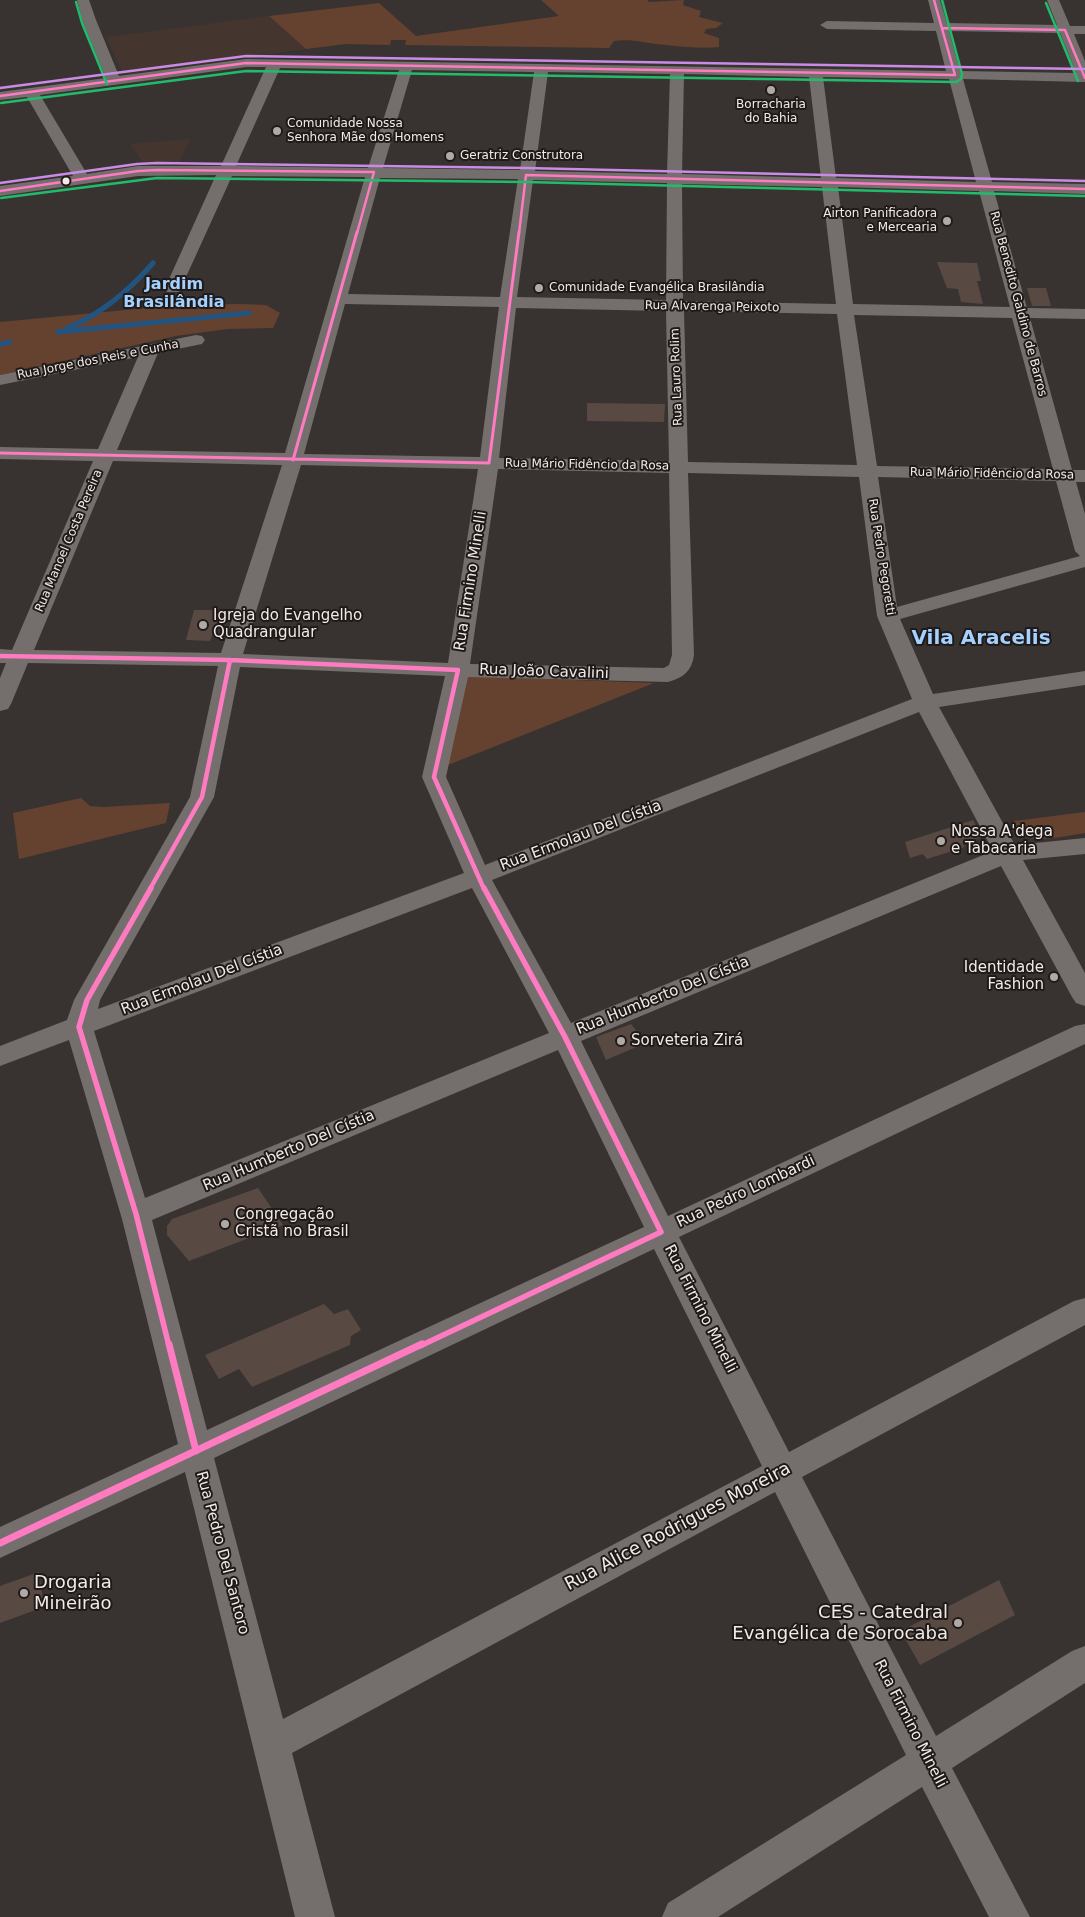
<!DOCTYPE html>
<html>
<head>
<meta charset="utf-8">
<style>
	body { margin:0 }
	canvas { display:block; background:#383230 }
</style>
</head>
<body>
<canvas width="1085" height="1917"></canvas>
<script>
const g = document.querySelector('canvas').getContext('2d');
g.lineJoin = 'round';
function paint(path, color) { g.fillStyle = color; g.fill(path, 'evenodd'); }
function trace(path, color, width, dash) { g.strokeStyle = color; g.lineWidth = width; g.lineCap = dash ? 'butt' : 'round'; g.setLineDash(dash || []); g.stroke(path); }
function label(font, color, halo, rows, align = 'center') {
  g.font = font + ' "DejaVu Sans",sans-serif'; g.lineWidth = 4; g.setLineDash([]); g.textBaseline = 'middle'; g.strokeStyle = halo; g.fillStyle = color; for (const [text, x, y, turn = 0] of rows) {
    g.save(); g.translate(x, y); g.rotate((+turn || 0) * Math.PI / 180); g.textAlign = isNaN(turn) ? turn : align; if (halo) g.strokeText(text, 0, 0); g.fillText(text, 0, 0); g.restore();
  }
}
paint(new Path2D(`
	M269,16L306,49L126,74L122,71L106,37Z
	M190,139L179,163L145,165L130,144Z`), '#44352f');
paint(new Path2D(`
	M541,0H647L649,2L684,0L683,5L701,11L699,17L723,23L716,28L706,29L704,33L719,38V47C698,49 677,46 656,44C640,42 630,39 614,41L609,48L405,45L406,40H391L390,45L346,44L306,49L269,16L379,3L416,36L559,16Z
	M240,304L266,305L280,313L273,328L227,329L176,336L0,375V322L178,305Z
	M465,676L654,683L448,765Z
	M81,798L90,806L103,807L170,803L166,823L19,859L13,813Z
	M1085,812V833C1070,835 1033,844 1022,835C1018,832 1016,825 1014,821Z`), '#654130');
trace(new Path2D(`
	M66,329C101,314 128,292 153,263
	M58,332L249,313
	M0,344L10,342`), '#225481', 5);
paint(new Path2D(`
	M937,262L977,263L981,281H977L983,304L961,302L958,289L947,288Z
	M1027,288H1046L1051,306H1032Z
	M587,403L665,404L664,422L587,421Z
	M194,610H222L210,641L186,640Z
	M973,820L983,837L962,843L965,847L927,859L923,854L910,858L905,842Z
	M631,1024L646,1043L606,1060L596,1037Z
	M258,1188L283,1225L189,1261L167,1235V1226L172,1219Z
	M324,1304L334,1314L348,1309L361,1330L351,1336L350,1345L252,1387L239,1369L219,1379L205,1355Z
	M39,1572L44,1607L0,1623V1586Z
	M999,1580L1015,1615L920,1665L901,1631Z`), '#584942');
paint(new Path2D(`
	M77,0H89L96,20L119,76L246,59L946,71L936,31L827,29L820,25L827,21L934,23L928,0H940L947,23L1057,25L1047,0H1059L1070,26H1085V34H1074L1085,61V82L963,79L992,182L1085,184V194L994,191L1027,308L1085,309V319L1030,318L1072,470H1085V482H1076L1085,514V567L900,619L933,694L1085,671V685L939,707L1015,845L1085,838V854L1023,860L1085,973V1006L1076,1003L1072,997L1001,866L581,1041L668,1216L1075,1026L1085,1024V1044L679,1237L789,1452L1074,1301L1085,1298V1325L802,1477L936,1736L1072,1651L1085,1646V1683L952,1768L1030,1917H989L922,1787L718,1917H662L668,1903L906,1755L775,1492L292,1753L335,1917H295L185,1472L0,1558V1527L178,1444L122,1219L69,1040L0,1066V1046L67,1020L74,1000L190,797L218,666L28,663L11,704L8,709L0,711V678L6,663H0V649L12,650L93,461L0,459V447L98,449L138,357L0,385V375L196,335L202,336L205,340L202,344L158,353L117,450L285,453L365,177L232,176L181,288L179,292H167L165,288L216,175L138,176L0,196V186L73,176L27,97L0,100V92L106,78L82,20ZM949,31L1060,33L1076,73L960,71ZM246,67H266L221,166H138L87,174L40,95ZM280,68L399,70L368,168L236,166ZM412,70L534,72L520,170L383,168ZM548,72L670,74L667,174L535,171ZM684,74L809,77L821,178L682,174ZM823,77L949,79L976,182L836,178ZM380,178L518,179L500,297L348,294ZM533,180L667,183L666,300L517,297ZM682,184L822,187L836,304L683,301ZM838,187L979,191L1010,307L853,304ZM345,304L499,307L480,457L304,454ZM516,308L666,311L669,461L499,458ZM684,311L837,314L857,465L688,462ZM854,315L1012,318L1053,469L877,466ZM113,461L282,465L221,653L34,650ZM301,465L478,469L448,663L243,654ZM498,469L669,473L672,655L669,665L664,668L470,664ZM688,473L859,477L877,616L912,699L485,865L446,777L468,677L668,682C683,678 692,671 694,655ZM878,477L1056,481L1075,551L1080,556L897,607ZM240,667L445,676L422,777L464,873L98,1009L100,1000L214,797ZM919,712L993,851L571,1023L492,880ZM472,888L549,1033L145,1198L94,1031ZM558,1050L644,1227L207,1430L152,1220ZM654,1249L762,1466L283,1719L214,1458Z`), '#746e6c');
trace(new Path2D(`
	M942,28L1065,30L1085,78
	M0,96L246,63L955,75L934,0
	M0,191L138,171L157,170L374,172L357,233
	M519,233L526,175L1085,189`), '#fe7ac1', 2.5);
trace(new Path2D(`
	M0,453L489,463L519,232
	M293,460L357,232`), '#fe7ac1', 3);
trace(new Path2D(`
	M0,656L230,660L458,670L434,777L484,889
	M150,889L202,797L230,660`), '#fe7ac1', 4.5);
trace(new Path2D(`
	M151,888L87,1000L79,1027L136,1214L169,1346
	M420,1346L661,1232L565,1037L484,888`), '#fe7ac1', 5.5);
trace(new Path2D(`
	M169,1344L196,1451
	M0,1543L422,1344`), '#fe7ac1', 7);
trace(new Path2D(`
	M76,2L82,23L107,84
	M1046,3L1078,81
	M1,103L246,71L956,82L961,79L962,74L942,0
	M1,198L157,178L526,182L1085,196`), '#20bc6c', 2.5);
trace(new Path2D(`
	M0,88L246,56L1085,69
	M0,183L137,164L157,163L526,168L1085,181`), '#ca8be6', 2.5);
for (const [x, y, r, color] of [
	[771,90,5,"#b0aaa7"],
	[277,131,5,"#b0aaa7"],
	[450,156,5,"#b0aaa7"],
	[66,181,4.5,"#f1eae7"],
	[947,221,5,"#b0aaa7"],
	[539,288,5,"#b0aaa7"],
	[203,625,5,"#b0aaa7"],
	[941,841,5,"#b0aaa7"],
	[1054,977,5,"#b0aaa7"],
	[621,1041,5,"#b0aaa7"],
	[225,1224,5,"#b0aaa7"],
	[24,1593,5,"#b0aaa7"],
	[958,1623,5,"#b0aaa7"]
]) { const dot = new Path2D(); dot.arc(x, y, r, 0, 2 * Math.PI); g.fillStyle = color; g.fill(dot); trace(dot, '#1f1a18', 2); }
label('12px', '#f1eae7', '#1f1a18', [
	["Borracharia",771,105,"center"],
	["do Bahia",771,119,"center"],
	["Comunidade Nossa",287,124],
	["Senhora Mãe dos Homens",287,138],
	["Geratriz Construtora",460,156],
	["Airton Panificadora",937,214,"right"],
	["e Mercearia",937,228,"right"],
	["Comunidade Evangélica Brasilândia",549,288]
], 'left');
label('12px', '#f1eae7', '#1f1a18', [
	["Rua Benedito Galdino de Barros",1018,304,75],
	["Rua Alvarenga Peixoto",712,307,1],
	["Rua Jorge dos Reis e Cunha",98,360,-11],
	["Rua Lauro Rolim",677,377,-92],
	["Rua Mário Fidêncio da Rosa",587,465,1],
	["Rua Mário Fidêncio da Rosa",992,474,1],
	["Rua Manoel Costa Pereira",69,541,-67],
	["Rua Pedro Pegoretti",881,557,81]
]);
label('15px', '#f1eae7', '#1f1a18', [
	["Rua Firmino Minelli",471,581,-81],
	["Rua João Cavalini",544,672,2],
	["Rua Ermolau Del Cístia",581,836,-21],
	["Rua Ermolau Del Cístia",202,980,-21],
	["Rua Humberto Del Cístia",663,996,-22],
	["Rua Humberto Del Cístia",289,1151,-23],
	["Rua Pedro Lombardi",746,1192,-25],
	["Rua Firmino Minelli",700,1309,63],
	["Rua Pedro Del Santoro",222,1553,75],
	["Rua Firmino Minelli",910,1724,63]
]);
label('15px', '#f1eae7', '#1f1a18', [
	["Igreja do Evangelho",213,616],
	["Quadrangular",213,633],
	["Nossa A'dega",951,832],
	["e Tabacaria",951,849],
	["Identidade",1044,968,"right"],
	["Fashion",1044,985,"right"],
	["Sorveteria Zirá",631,1041],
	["Congregação",235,1215],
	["Cristã no Brasil",235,1232]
], 'left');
label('bold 16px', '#a4d1ff', '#1f1a18', [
	["Jardim",174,285],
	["Brasilândia",174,303]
]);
label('18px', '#f1eae7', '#1f1a18', [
	["Rua Alice Rodrigues Moreira",678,1527,-28]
]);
label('18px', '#f1eae7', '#1f1a18', [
	["Drogaria",34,1583],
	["Mineirão",34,1604],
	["CES - Catedral",948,1613,"right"],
	["Evangélica de Sorocaba",948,1634,"right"]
], 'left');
label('bold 20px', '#a4d1ff', '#1f1a18', [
	["Vila Aracelis",981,639]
]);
</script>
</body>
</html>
